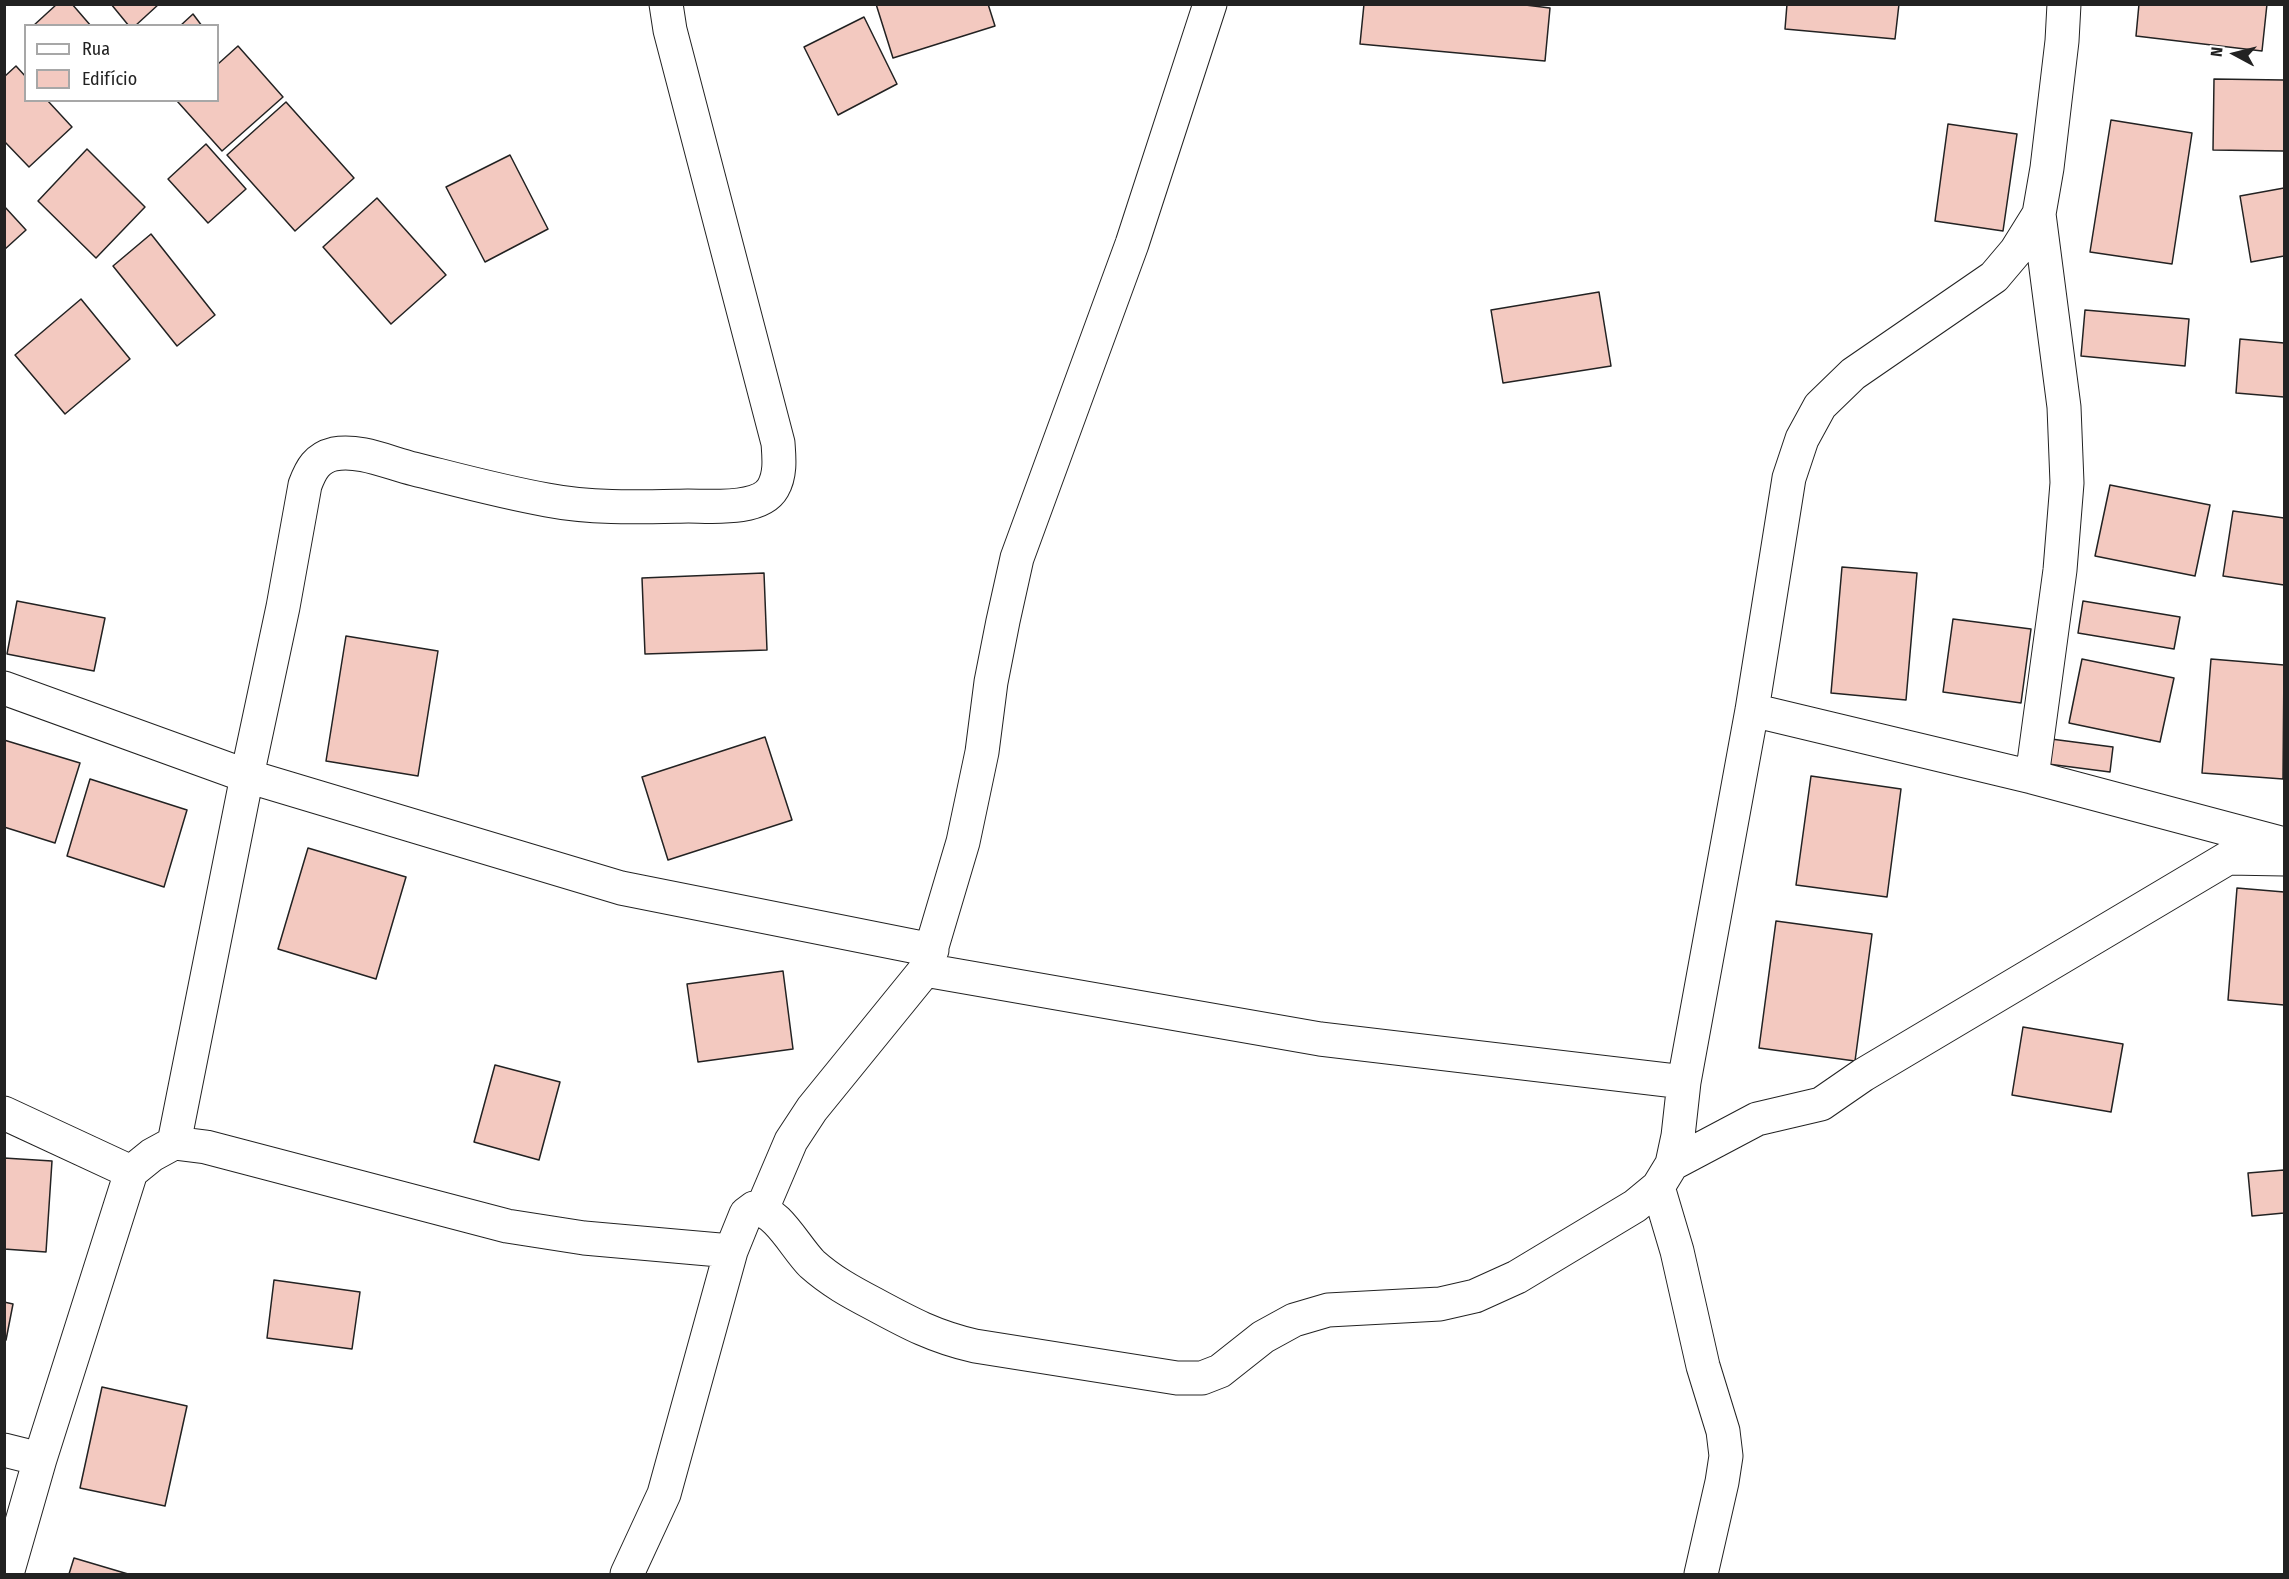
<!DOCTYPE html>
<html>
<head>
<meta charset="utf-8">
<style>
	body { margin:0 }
	#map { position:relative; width:2289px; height:1579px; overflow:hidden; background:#fff; font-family:"Fira Sans Condensed",sans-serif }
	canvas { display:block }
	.frame { position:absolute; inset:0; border:6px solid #222; pointer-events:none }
	.legend { position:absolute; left:24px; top:24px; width:195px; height:78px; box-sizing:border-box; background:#fff; border:2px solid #a7a7a7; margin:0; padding:8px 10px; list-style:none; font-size:18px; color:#222 }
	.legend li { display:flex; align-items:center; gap:12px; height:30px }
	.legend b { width:30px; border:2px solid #a7a7a7 }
	.north { position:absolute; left:2205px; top:24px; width:60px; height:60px; -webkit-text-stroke:4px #fff; paint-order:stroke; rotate:277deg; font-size:16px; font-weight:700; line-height:24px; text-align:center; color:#222 }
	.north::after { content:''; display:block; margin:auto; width:21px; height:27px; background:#222; clip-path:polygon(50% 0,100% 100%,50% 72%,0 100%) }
</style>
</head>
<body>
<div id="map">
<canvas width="2289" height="1579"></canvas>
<div class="frame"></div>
<ul class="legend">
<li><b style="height:8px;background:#fff"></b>Rua</li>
<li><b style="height:16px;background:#f3c9c0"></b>Edifício</li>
</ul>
<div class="north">N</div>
</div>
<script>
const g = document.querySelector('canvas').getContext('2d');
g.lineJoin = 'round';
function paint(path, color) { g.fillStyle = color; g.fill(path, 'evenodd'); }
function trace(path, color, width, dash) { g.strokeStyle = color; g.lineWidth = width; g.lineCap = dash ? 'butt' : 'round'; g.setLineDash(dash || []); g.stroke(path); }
const building = new Path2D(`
	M57,4H72L91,26H33Z
	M111,4H159L135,26H129Z
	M876,4H988L995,26L893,58Z
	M1364,4H1517L1550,8L1545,61L1360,44Z
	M1787,4H1899L1895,39L1785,29Z
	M2139,4H2267L2262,51L2136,36Z
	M193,14L202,26H180Z
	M864,17L897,84L838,115L804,47Z
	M238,46L283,97L222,151L177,101L218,100V64Z
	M16,66L26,77V100H47L72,127L29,167L4,141V77Z
	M2214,79L2284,80V151L2213,150Z
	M286,102L354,178L295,231L227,155Z
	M2111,120L2192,133L2172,264L2090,252Z
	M1948,124L2017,134L2003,231L1935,221Z
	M206,144L246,189L208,223L168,179Z
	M87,149L145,207L96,258L38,201Z
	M510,155L548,229L485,262L446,187Z
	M2284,188V256L2251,262L2240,196Z
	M377,198L446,275L391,324L323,247Z
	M4,206L26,230L4,250Z
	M151,234L215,315L177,346L113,266Z
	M1599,292L1611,366L1503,383L1491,310Z
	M81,299L130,359L65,414L15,355Z
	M2085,310L2189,319L2185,366L2081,356Z
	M2240,339L2284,343V397L2236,393Z
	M2110,485L2210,505L2195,576L2095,556Z
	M2233,511L2284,518V585L2223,576Z
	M1842,567L1917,573L1906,700L1831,693Z
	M764,573L767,650L645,654L642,578Z
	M17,601L105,618L94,671L7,654Z
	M2083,601L2180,617L2174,649L2078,633Z
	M1953,619L2031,629L2021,703L1943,692Z
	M346,636L438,651L418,776L326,761Z
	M2082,659L2174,678L2160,742L2069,723Z
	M2211,659L2284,665L2283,779L2202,773Z
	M765,737L792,820L668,860L642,777Z
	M2051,739L2113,747L2110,772L2048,764Z
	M4,740L80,763L55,843L4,827Z
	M1811,776L1901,789L1887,897L1796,885Z
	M90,779L187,810L164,887L67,856Z
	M308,848L406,877L376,979L278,949Z
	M2237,888L2284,892V1005L2228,1000Z
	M1776,921L1872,934L1855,1061L1759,1048Z
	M783,971L793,1049L698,1062L687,984Z
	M2023,1027L2123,1044L2111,1112L2012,1095Z
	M495,1065L560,1082L539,1160L474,1142Z
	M4,1158L52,1161L46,1252L4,1249Z
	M2284,1170V1213L2252,1216L2248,1173Z
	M274,1280L360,1292L352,1349L267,1338Z
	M4,1302L13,1304L6,1340H4Z
	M102,1387L187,1406L165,1506L80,1488Z
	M74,1558L128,1574H69Z`);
paint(building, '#f3c9c0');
trace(building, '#222', 1.5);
const minor = new Path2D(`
	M4,688L247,776L621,888L932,950
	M1752,710L2032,777L2284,844
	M2032,777L2060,570L2067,483L2064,407L2039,214
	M925,970L1320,1039L1684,1082
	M4,1113L131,1172
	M174,1143L247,776L283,607L305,485C311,469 317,458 334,454C360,449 389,463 414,469C458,480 502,492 547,500C594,509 641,507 688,506C711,506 760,511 773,488C781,474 779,457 778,443L670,30L666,4
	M1672,1164L1757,1119L1821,1104L1863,1075L2228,858L2284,859
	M1658,1187L1677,1251L1703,1366L1723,1431L1726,1456L1722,1482L1701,1574
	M762,1209L791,1141L812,1109L925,970L963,842L982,752L991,682L1003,621L1017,558L1132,244L1210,4
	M4,1450L40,1459
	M7,1574L40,1459L131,1172L152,1155L174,1143L206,1147L507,1226L584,1238L731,1251
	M627,1574L664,1494L731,1251L746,1214L754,1208C778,1211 795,1247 812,1264C831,1281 851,1292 874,1304C909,1323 935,1337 975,1346L1177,1378H1202L1220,1371L1263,1337L1294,1320L1328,1310L1440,1304L1475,1296L1517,1277L1635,1206L1658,1187L1672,1164L1678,1136L1684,1082L1752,710L1789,478L1802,439L1820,406L1853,374L1994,277L2016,251L2039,214L2047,168L2062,41L2064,4`);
trace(minor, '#222', 35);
trace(minor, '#fff', 33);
</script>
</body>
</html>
